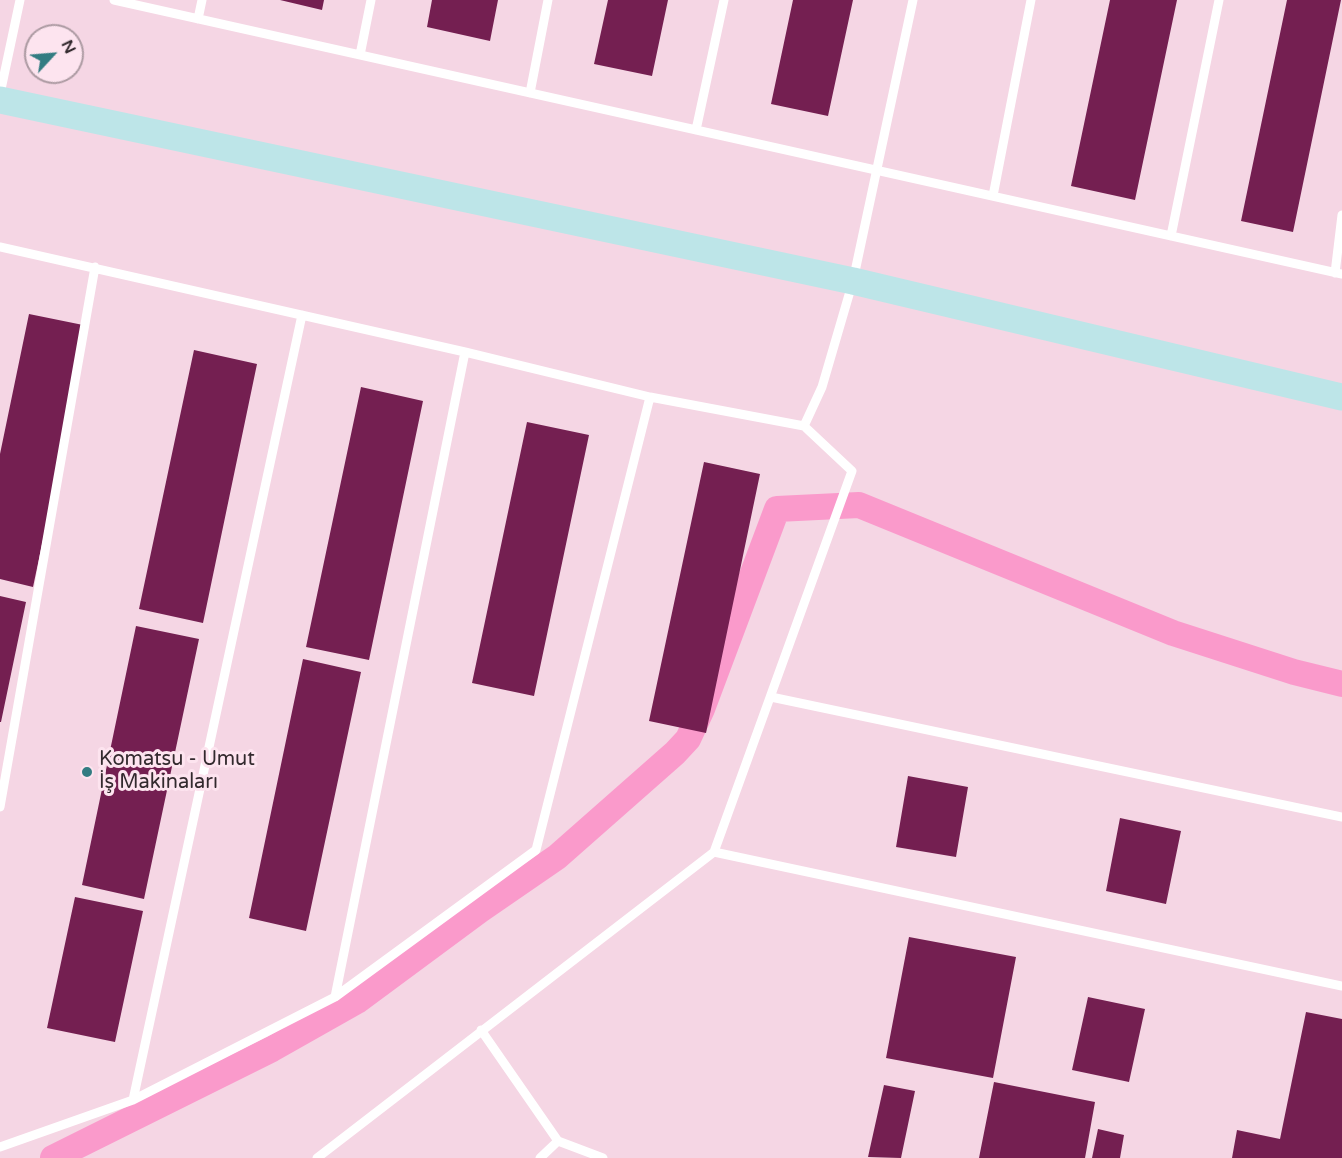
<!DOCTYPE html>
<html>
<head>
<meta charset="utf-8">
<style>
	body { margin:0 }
	#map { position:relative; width:1342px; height:1158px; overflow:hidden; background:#fde4ef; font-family:"Varela Round",sans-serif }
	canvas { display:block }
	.north { position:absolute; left:24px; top:24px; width:60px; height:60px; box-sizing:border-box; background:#fde4ef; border:2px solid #ac9aa2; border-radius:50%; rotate:64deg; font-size:16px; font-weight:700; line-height:24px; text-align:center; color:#332a2e }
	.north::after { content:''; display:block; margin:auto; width:21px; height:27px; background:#337c82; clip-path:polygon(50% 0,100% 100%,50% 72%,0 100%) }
</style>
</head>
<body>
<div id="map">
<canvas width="1342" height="1158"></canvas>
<div class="north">N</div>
</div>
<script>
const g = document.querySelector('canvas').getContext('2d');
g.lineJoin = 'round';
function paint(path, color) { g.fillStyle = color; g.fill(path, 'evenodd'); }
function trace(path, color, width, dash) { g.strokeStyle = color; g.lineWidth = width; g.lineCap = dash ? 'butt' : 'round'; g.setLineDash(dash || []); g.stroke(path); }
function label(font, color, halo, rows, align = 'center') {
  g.font = font + ' "Varela Round",sans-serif'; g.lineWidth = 6; g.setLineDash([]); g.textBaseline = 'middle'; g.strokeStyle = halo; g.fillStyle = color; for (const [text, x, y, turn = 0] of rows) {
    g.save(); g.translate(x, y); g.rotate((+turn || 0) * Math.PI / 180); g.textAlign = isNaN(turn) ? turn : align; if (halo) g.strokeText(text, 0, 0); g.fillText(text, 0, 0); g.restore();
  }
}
paint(new Path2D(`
	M0,0H1342V1158H0ZM36,36H72V72H36Z`), '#f5d6e4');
trace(new Path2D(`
	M53,1158L272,1049L357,1001L480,910L557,857L675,753L688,739L702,709L777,509L859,505L1173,633L1294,672L1342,684`), '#fa9acb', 26);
paint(new Path2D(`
	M280,0H324L322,10Z
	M432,0H498L490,41L427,27Z
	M608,0H668L652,76L594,64Z
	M793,0H853L828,116L771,104Z
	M1110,0H1177L1135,200L1071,186Z
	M1287,0H1341L1293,232L1241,221Z
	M29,314L88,326L33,587L0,579V454Z
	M194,350L257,364L203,623L139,609Z
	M361,387L423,401L369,660L306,647Z
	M527,422L589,435L534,696L472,683Z
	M704,462L760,474L706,733L649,721Z
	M0,596L26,602L1,722H0Z
	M136,626L199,639L144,899L82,885Z
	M303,659L361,672L306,931L249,918Z
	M908,776L968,787L956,857L896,847Z
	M1120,818L1181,831L1166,904L1106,891Z
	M75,897L143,911L115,1042L47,1028Z
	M909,937L1016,957L993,1078L886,1058Z
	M1088,997L1145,1009L1129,1082L1072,1070Z
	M1306,1012L1342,1019V1158H1232L1237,1130L1280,1139Z
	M994,1082L1095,1102L1085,1158H979Z
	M884,1085L915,1091L901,1158L868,1157Z
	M1098,1129L1124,1135L1120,1158H1092Z`), '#741f51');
trace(new Path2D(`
	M114,0L1342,274
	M198,19L202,0
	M360,55L371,0
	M530,93L548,0
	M0,94L20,0
	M696,130L724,0
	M993,196L1031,0
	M1171,236L1219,0
	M0,247L465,352L650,397L804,426L852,471L714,852L317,1158
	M1335,273L1342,215
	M804,426L822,387L853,281L913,0
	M771,697L1342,817
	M0,807L95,267
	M714,852L1342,986
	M335,997L465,352
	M481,1030L558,1141L603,1158
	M133,1100L302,315
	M0,1147L133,1100L335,997L536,850L650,397
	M540,1158L558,1141`), '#fff', 9);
trace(new Path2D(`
	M0,100L853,281L1342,397`), '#bde5e8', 27);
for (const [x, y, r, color] of [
	[87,772,6,"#337c82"]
]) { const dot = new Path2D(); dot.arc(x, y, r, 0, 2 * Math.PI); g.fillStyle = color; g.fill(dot); trace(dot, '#fde4ef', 2); }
label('20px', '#332a2e', '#fde4ef', [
	["Komatsu - Umut",99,760],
	["İş Makinaları",99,783]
], 'left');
</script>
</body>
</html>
